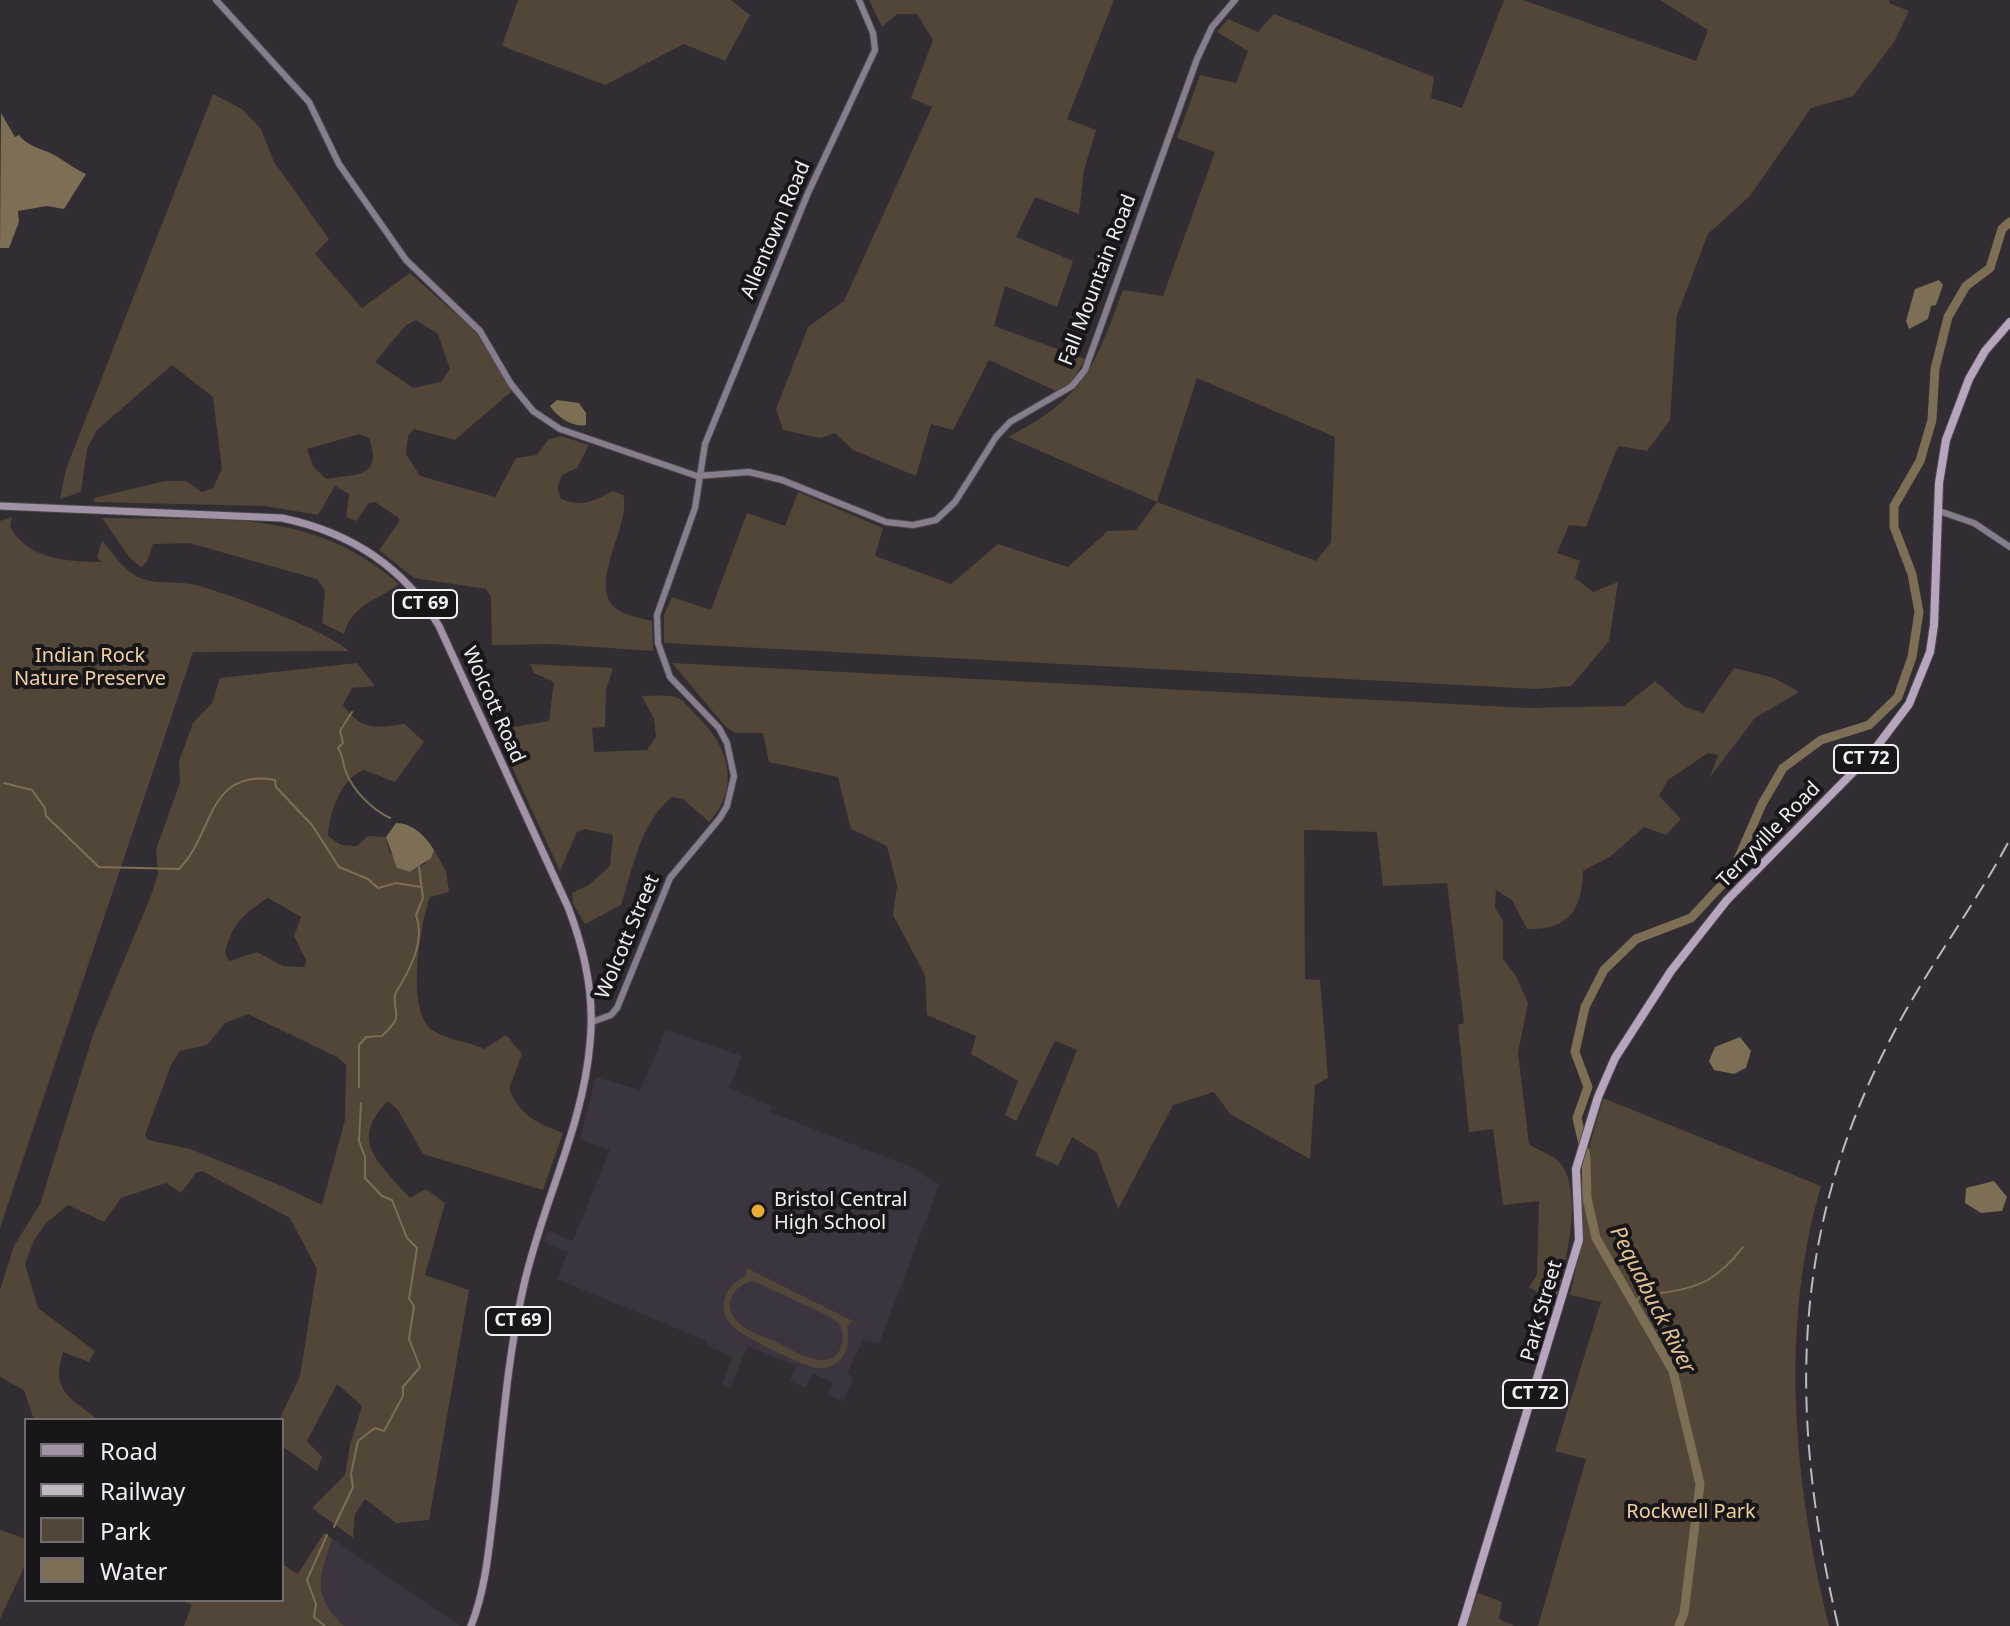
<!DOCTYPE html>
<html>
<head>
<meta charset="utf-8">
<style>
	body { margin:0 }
	#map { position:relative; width:2010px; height:1626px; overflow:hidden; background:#312d33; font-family:"Noto Sans",sans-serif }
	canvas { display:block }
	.legend { position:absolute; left:24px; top:1418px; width:260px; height:184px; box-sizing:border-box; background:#181619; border:2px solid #6f6d70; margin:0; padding:10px 14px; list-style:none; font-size:24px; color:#f2eff3 }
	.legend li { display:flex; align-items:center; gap:16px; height:40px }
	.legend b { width:40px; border:2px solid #6f6d70 }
</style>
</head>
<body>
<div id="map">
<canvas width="2010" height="1626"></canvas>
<ul class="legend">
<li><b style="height:10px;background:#a192a6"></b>Road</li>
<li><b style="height:10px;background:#bebabf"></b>Railway</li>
<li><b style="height:22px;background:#514637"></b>Park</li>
<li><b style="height:22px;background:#7d6e56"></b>Water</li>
</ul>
</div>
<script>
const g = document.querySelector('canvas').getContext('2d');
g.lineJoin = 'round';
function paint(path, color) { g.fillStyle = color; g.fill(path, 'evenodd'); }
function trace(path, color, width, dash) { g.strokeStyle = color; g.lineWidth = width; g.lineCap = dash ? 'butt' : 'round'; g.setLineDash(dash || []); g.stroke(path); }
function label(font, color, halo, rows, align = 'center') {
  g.font = font + ' "Noto Sans",sans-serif'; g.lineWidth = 8; g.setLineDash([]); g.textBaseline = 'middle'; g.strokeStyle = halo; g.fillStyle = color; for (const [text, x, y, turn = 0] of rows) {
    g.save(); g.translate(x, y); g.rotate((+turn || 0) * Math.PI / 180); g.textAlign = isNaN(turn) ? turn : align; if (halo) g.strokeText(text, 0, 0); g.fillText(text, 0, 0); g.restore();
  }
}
paint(new Path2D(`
	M666,1030L742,1056L729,1088L772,1106L770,1112L911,1167L939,1185L879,1344L863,1340L847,1373L854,1378L843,1401L828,1394L833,1382L813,1374L805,1388L790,1381L796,1366L748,1346L730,1388L722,1384L733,1357L706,1345L707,1341L557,1279L568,1252L544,1242L548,1231L573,1241L610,1150L580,1139L596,1077L640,1090Z
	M324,1533L460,1626H197L282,1600V1564L298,1574Z`), '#3c343f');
paint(new Path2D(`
	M518,0H731L750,15L725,61L684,44L605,85L502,46Z
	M869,0H1114L1067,119L1096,130L1084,170L1079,214L1035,197L1016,237L1073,261L1057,307L1005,286L994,326L1085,359L1072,382L1056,391L989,360L953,430L931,424L916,476L853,450L835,433L820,438L783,430L776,409L808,327L844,301L932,107L911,98L933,40L917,14H897L882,27Z
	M1504,0H1523L1696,61L1708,30L1660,0H1889V3L1909,11L1894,42L1853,96L1811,108L1750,196L1708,234L1677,315L1670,420L1647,451L1618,446L1586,527L1569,525L1557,553L1580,561L1575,578L1593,592L1618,582L1609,641L1571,686L1536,689L664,643V615L672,597L711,610L747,513L785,526L798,492L883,528L875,556L951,584L998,544L1068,567L1108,531L1136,530L1157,502L1008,437C1085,397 1094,368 1123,290L1163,296L1215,152L1177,138L1200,75L1236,83L1248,51L1217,32L1228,19L1258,32L1274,14L1434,77L1431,98L1462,108ZM1197,378L1335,437L1331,542L1316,561L1157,502Z
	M213,94L242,109L261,129L274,162L329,239L315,254L362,308L410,273L475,331L512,391L455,440L414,429L408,436L406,454L420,476L495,497L516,458L537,455L548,440L561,436L589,445L577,468L562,475L557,488L561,499C582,507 594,502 612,491L623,495C633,524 581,593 622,612C631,617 642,618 652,621L653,651L551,644L492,645L491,597L486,589L414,578L379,550L399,522V518L375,502L369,503L356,521L346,517L349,494L335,486L318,515L265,506L94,502V498L165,481H186L202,492L213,488L222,469L213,397L172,365L97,430L87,449L81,492L60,499L66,469ZM416,320L438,334L450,369L441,382L413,388L375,362L406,325ZM360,434L369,438C383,478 357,474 326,479L313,466L307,449Z
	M12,517L10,526C26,559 68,562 102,562L97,558L102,540C112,552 122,568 136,576C153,585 172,581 191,584C221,590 328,631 349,651L193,652L0,1228V521Z
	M102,518C213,521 309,505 399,584C376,601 352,605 344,634L322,623L325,590L317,579L189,543L153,544L147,562L141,567L130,558Z
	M357,663L375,686L352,688L343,705C362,731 375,728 405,724L424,742L395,782L364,770C341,778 329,813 328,836L341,845L357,846L368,836L386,837L389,852L410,872L425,864L434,850L446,871L449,892L430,897C420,925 406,1008 431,1029C445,1040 468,1041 484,1049L506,1035L522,1054L509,1089C522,1117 535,1122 563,1133L543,1190L423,1154L398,1110L388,1101C348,1141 379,1163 410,1198L426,1189L445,1203L425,1275L469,1290L429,1520L396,1523L365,1499L355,1514L353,1538L312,1508L345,1475L350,1445L362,1406L337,1384L307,1441L322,1457L317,1471L282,1446V1420H279L300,1376L317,1269L290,1218L202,1171L196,1173L181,1193L166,1183L121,1198L104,1222L68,1205L46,1223L34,1240L25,1264L38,1308L95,1351L89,1362L63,1352C50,1391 70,1397 98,1420H34L24,1390L0,1377V1290L14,1246L40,1204L94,1032L152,893L158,873L156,849L180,783L179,761L193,723L212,703L220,678ZM268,898L301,917L294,936L306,960L305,967L283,966L257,952L229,961L225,953C231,925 244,913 268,898ZM248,1014L337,1057L346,1065L345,1120L322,1205L282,1186L190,1149L148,1140L145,1135L171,1065L180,1051L207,1045L225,1023Z
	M672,663L1529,708L1624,706L1655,681L1685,707L1703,713L1734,668L1774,678L1799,692L1755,718L1710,777L1718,755L1708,753L1668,780L1659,796L1681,819L1666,835L1644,827L1611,856L1583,871C1582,911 1568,930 1527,929L1512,900L1496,890L1495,908L1503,921V959L1516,976L1528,1003L1518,1053L1529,1144C1538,1151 1555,1155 1561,1164C1584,1196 1565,1263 1557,1298L1541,1295L1529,1287L1537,1275L1539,1201L1503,1205L1493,1129L1469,1132L1458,1025L1464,1023L1447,883L1383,886L1377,832L1304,830L1305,979L1320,980L1328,1078L1315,1085L1310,1159L1230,1114L1214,1092L1173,1105L1118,1209L1097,1153L1072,1137L1058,1166L1035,1155L1077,1050L1055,1041L1016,1121L1005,1115L1018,1081L971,1054L976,1036L927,1015L925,975L893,915L897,886L887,846L851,829L838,777L769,762L763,733H735L726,727Z
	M530,664L613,668L606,690L605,727L592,728L594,752L647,750L656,737L654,719L642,696C653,696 670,694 680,699C686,703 693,712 698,717C729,747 741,787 709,822L683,799L672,797C641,821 633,868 621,905L585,924L573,904L572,893L589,885L610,866L613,835L585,829L577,832L560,871L495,730L549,721L554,682L534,673Z
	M1603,1098L1821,1186C1779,1330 1794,1483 1829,1626H1538L1586,1459L1555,1451L1601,1302L1570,1295L1583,1237L1581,1184L1584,1165Z
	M747,1268L853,1321L847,1326C853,1347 841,1371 816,1368C800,1365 744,1337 732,1326C715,1308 726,1284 746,1276ZM753,1281L831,1317L840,1325L843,1336C840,1379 797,1353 776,1342C763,1336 741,1330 734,1317C723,1301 736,1284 753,1281Z
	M0,1530L26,1539V1563L0,1619Z
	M324,1533L332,1539C319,1578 312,1596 344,1626H184L192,1605L180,1600H282V1564L298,1574Z
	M1478,1593L1502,1602L1499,1619L1515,1626H1466Z`), '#514637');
paint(new Path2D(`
	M1,113L15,137L19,135C29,148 45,149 56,156C64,161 77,170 86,174L64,209L47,206L18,211L19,222L9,248H0Z
	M1939,280L1943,285L1936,305L1931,306L1928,319L1909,329L1906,321L1915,289Z
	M557,400L579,403L586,413V425C573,428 557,417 550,406Z
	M396,823C412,823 426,836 434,850L431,858L410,872L397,868L386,837Z
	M1740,1037L1751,1051L1746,1068L1734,1074L1714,1070L1709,1061L1715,1047Z
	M1994,1181L2007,1197L2002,1211L1981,1213L1965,1203L1966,1188Z`), '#7d6e56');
trace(new Path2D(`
	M352,712L340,731L343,743L338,748C344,757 342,763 346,772C353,791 373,810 390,818
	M4,783L32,790L45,808L46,816L99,867L179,869C214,834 207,768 275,780L276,787L312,825L339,867L368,879L378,888L396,883L421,887
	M359,1087V1045L366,1037L382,1036C405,1014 393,1018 395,994C409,972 426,941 416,915L423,898L419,867
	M1661,1293C1701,1288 1719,1278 1743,1247
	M1635,1303L1640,1296L1653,1293
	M334,1527L353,1487L351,1474L358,1441L375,1428L384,1431L403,1396V1387L420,1367L409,1339L414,1306L409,1299L417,1248L407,1238L392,1200L382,1196L365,1178V1157L359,1141L361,1103
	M325,1626L314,1617L316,1604L307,1580L327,1535`), '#7d6e56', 2);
trace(new Path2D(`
	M1679,1626L1684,1613L1700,1484L1673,1371L1596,1238L1587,1198L1586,1157L1577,1118L1588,1087L1575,1052L1585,1007L1604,970L1636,939L1691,918L1731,875L1762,804L1783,768L1821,740L1869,725L1898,697L1912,657L1919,612L1912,574L1894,527V506L1920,461L1932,420L1935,369L1948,317L1966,286L1990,268L2002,229L2010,222`), '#7d6e56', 9);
const secondary = new Path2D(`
	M216,0L309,102L339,164L406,260L480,331L511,384L533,411L560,429L697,476L749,472L782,480L886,522L913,525L936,520L955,502L996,437L1010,422L1072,386L1085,370L1197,59L1212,27L1235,0
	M1939,511L1974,523L2010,547
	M592,1022L611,1015L617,1008L670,878L720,818L727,806L734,776L727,743L719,728L670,677L658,643L657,615L695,508L705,444L808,193L875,50L873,33L859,0`);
const primary = new Path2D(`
	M0,506L282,518C349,532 404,567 439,626L568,907C585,951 595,996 590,1043C583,1128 541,1206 523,1289C507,1360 502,1435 494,1507C489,1547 486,1588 471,1626`);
const highway = new Path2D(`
	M1462,1626L1579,1240L1576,1169L1598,1097L1615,1058L1671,971L1727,900L1872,753L1909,704L1930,652L1934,625L1939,483L1946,440L1969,379L1985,351L2010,322`);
trace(secondary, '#4c484e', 8);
trace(primary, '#4c484e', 9);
trace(highway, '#4c484e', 10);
trace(secondary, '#887d8d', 6);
trace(primary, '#a192a6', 7);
trace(highway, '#b7a5be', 8);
trace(new Path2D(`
	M1838,1626C1789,1416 1789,1232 1892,1036C1927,968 1974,907 2010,839`), '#bebabf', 2, [16, 8]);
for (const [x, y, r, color] of [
	[758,1211,8,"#e9ab38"]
]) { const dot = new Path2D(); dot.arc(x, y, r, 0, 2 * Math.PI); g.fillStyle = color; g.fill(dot); trace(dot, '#181619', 3); }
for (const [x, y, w] of [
	[425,604,64],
	[1866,759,64],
	[518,1321,64],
	[1535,1394,64]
]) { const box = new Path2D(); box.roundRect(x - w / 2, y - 14, w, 28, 6); g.fillStyle = '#181619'; g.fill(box); trace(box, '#f2eff3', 2); }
label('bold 18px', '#f2eff3', null, [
	["CT 69",425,604],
	["CT 72",1866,759],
	["CT 69",518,1321],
	["CT 72",1535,1394]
]);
label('20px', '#f2eff3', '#181619', [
	["Allentown Road",776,230,-67],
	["Fall Mountain Road",1098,280,-69],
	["Wolcott Road",493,705,66],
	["Terryville Road",1769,835,-46],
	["Wolcott Street",628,937,-67],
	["Park Street",1542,1311,-74]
]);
label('20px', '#efd0a1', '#181619', [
	["Indian Rock",90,656],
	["Nature Preserve",90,679],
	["Rockwell Park",1691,1512]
]);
label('20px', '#f2eff3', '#181619', [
	["Bristol Central",774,1200],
	["High School",774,1223]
], 'left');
label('italic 22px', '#e0c293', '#181619', [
	["Pequabuck River",1652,1300,63]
]);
</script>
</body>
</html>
